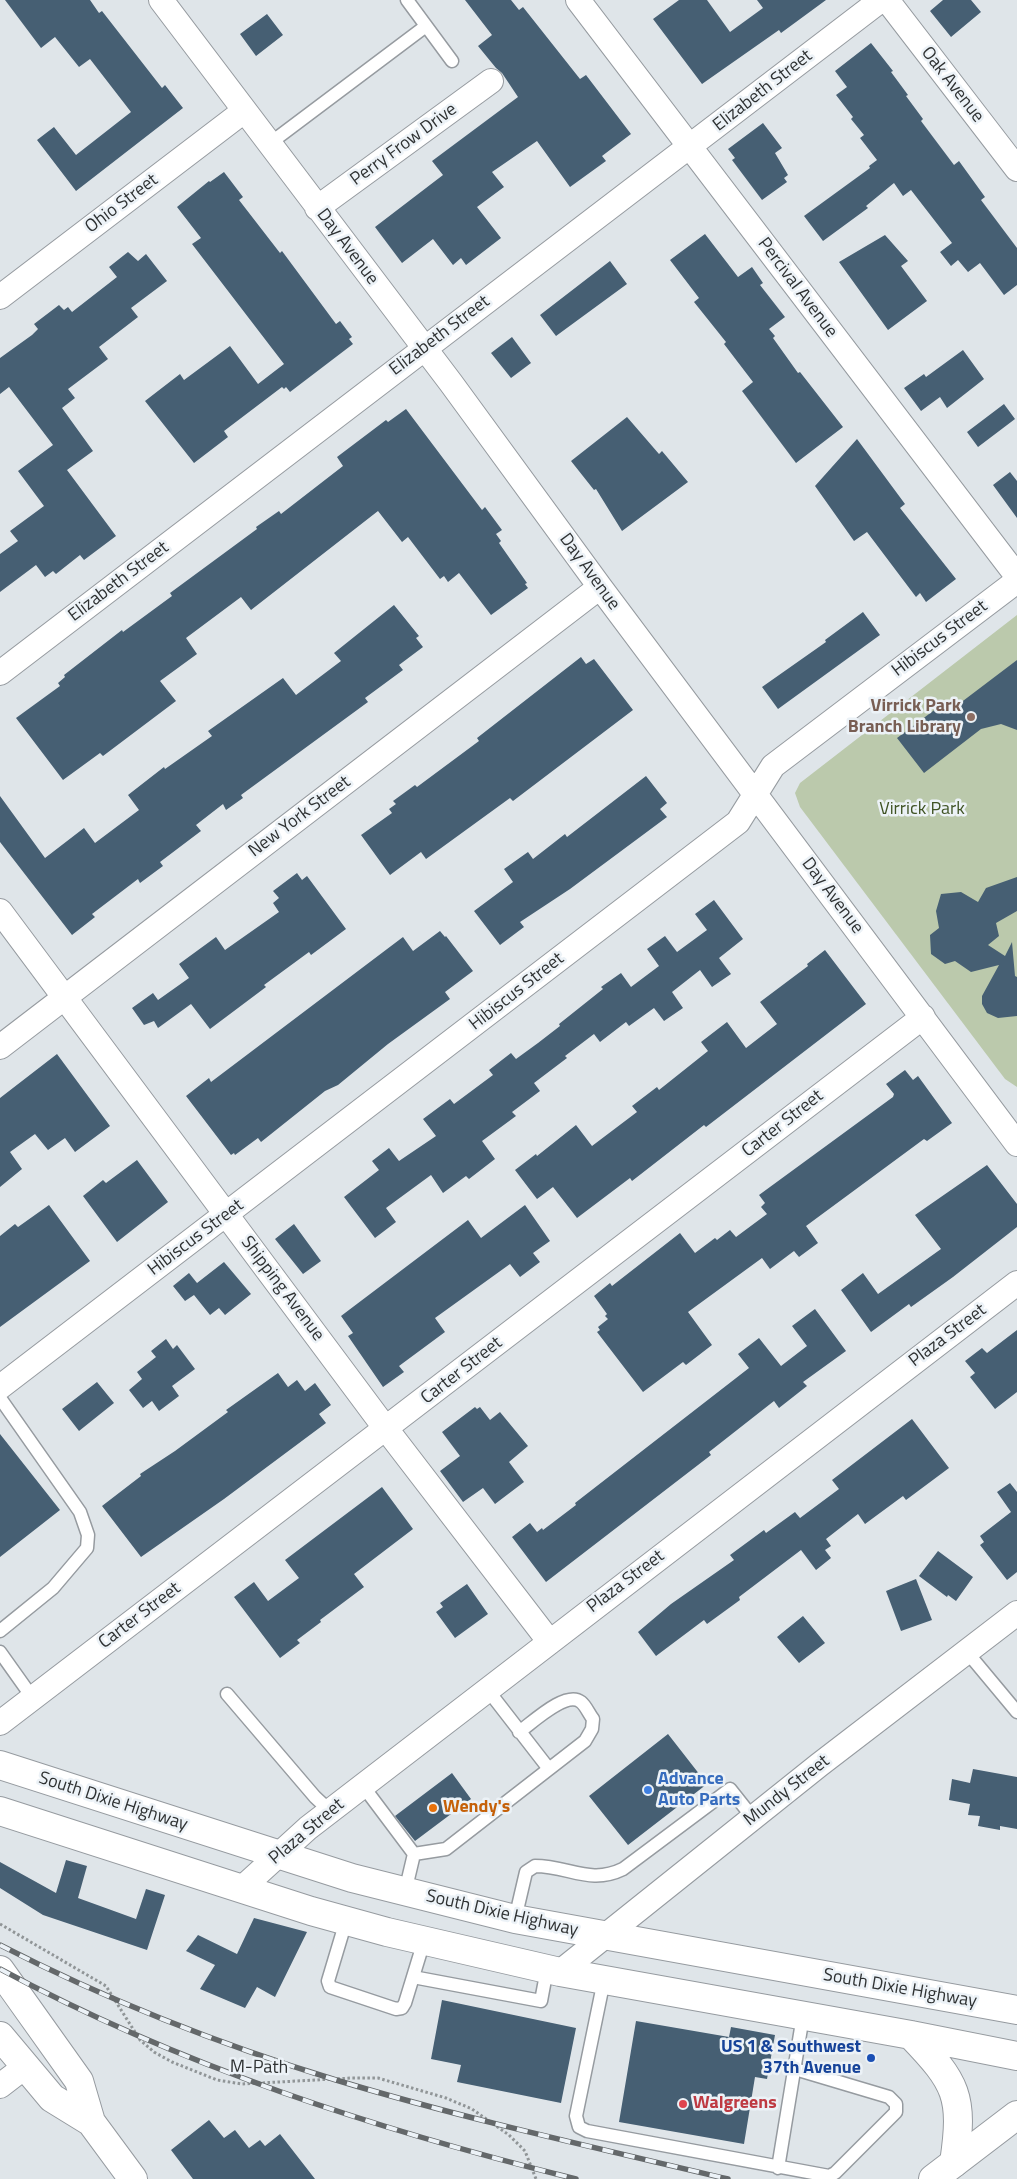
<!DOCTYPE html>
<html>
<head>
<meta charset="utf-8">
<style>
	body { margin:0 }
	canvas { display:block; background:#dfe5e9 }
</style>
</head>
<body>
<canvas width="1017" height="2179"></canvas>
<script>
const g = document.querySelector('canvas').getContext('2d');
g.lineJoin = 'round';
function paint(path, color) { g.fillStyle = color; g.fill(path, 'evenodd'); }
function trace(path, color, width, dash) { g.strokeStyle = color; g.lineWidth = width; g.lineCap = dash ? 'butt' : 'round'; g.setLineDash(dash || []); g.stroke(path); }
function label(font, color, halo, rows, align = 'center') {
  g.font = font + ' "Titillium Web",sans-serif'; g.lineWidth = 5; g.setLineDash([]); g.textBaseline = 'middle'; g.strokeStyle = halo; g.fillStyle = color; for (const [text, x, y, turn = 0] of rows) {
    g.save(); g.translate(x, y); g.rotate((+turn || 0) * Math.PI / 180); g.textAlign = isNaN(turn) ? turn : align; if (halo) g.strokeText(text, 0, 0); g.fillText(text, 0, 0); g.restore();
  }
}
paint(new Path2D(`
	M1017,615V1087L1005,1079L800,807L795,793L800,783Z`), '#bbc9ac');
paint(new Path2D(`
	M5,0H90L99,13L102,11L162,88L165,85L183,108L76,191L37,140L54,127L76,155L131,112L90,59L79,67L55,37L41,48Z
	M465,0H511L519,10L523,7L580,79L586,75L631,134L602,156L606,161L570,187L537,141L492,172L504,187L477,207L501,238L466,265L461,258L453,265L433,239L402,263L375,227L443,175L432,161L518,97L502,73L496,68L478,46L492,35Z
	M679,0H707L730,32L763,8L757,0H826L781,33L779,30L702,84L653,19Z
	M943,0H971L981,12L951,37L930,11Z
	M267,14L283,35L256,56L240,34Z
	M871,43L893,71L891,72L908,95L906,96L923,119L921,121L954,165L959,161L985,197L981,200L1017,248V285L1004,295L980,263L968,272L958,260L951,266L940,252L952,243L911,190L903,196L894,183L866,206L868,208L823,241L804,216L870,168L869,166L877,160L860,138L864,135L851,119L853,117L836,95L847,87L835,71Z
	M763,123L782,148L775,153L788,175L784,178L787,182L762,200L732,160L735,158L728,149Z
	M224,172L243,197L239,200L280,253L282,251L336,324L340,321L352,337L349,339L353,344L290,392L286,387L284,389L282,387L224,431L228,437L194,463L145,401L180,374L184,380L230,346L258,384L284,364L192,244L201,238L177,207L209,181L210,182Z
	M705,234L738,277L752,267L763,283L760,285L785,317L769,329L775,336L773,338L798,373L800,372L843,427L796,463L742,391L753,382L724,344L726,342L694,302L699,298L670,260Z
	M885,235L908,261L901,266L927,301L888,330L839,262Z
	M128,252L138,261L146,254L167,281L131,308L138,317L99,347L108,359L68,389L75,398L62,408L93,451L67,470L116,536L84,560L80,555L56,574L53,571L45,577L36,565L0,592V554L18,541L10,531L44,506L18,471L53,445L9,387L0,394V358L32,335L38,329L34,324L59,305L64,310L68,307L72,312L117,277L109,267Z
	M610,261L627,284L556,336L540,315Z
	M512,337L531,363L511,378L491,353Z
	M963,350L984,379L947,408L940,397L921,411L904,388L924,374L926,377Z
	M1004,404L1015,419L978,447L967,432Z
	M406,409L482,510L485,507L502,530L496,534L501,541L499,543L527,583L525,584L528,588L491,615L459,573L448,582L444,576L440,579L408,537L402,542L378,511L251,610L241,597L186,638L197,654L160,681L176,701L103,756L100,753L63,780L16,718L60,686L58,683L65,677L64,675L122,630L123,632L172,596L170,593L257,529L256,527L279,511L281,514L343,466L337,457L386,420L388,422Z
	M627,417L659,454L662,451L688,482L622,531L596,489L594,490L571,461Z
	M857,439L905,504L900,508L956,579L926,602L920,593L916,597L867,532L854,541L815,486Z
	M1010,472L1017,481V518L993,485Z
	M394,605L419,636L416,638L423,647L399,665L403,670L365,698L368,702L241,795L243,798L226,810L223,804L196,825L201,831L160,862L163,866L140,883L138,879L92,914L95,917L72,935L0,842V796L45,858L84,828L95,843L139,810L128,795L164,767L165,769L212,736L208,731L283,678L296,695L341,661L334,653Z
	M863,612L880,635L778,709L762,687L826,642L825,640Z
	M581,657L586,664L594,659L633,710L513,801L510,798L426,859L421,852L390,875L361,835L392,813L389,809L396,804L393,801L415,785L417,787L479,741L477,738Z
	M1017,660V730L1001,724L981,729L924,773L897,738L945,702L951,710Z
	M646,776L667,803L660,809L667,817L570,889L520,922L524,927L500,945L474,911L513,882L504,869L528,852L533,859L565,834L567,837Z
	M297,873L302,880L307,876L346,929L311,955L309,952L264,985L266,987L210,1029L191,1004L158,1028L154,1021L144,1025L132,1008L153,993L158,1000L189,978L179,964L216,937L225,950L279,912L273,903L279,898L273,891Z
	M1017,877V911L996,923L999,936L988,945L1005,956L1012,942L1015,976L1017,977V1016L998,1018L987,1013L982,1004V996L999,965L971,972L955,961L945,964L931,954L930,935L939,928L936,911L941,894L961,892L978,902L986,888Z
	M714,900L743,939L719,958L731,974L712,987L700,970L672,992L683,1008L664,1021L654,1008L629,1026L626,1022L600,1042L594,1034L565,1056L567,1058L534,1083L540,1091L512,1112L516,1116L482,1141L495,1159L469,1179L466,1176L443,1193L431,1175L386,1208L396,1222L375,1238L344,1197L379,1170L372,1161L389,1148L399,1161L436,1136L423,1119L450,1099L454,1104L493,1075L489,1070L511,1053L516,1059L538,1043L560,1026L559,1024L603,989L601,987L621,973L631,987L659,966L647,949L665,936L677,952L707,930L695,914Z
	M440,931L445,937L446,936L473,971L445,992L450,999L388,1044L338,1085L325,1091L261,1142L258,1138L235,1155L234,1153L231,1155L186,1096L209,1078L211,1082L403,937L413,951Z
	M825,950L866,1004L706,1127L704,1125L632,1181L630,1178L577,1218L553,1187L537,1199L515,1170L536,1154L537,1156L576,1125L592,1146L637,1112L632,1106L657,1087L659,1090L708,1051L701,1042L727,1022L746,1048L777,1024L760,1002L808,966L807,964Z
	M57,1054L110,1126L75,1152L65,1138L48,1150L35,1134L10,1152L22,1169L0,1187V1098Z
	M905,1070L913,1080L918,1076L952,1123L927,1141L924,1139L806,1226L818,1243L799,1257L794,1251L770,1269L762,1258L688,1312L712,1345L686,1365L683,1362L643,1392L597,1332L600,1330L598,1327L608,1319L605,1316L607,1314L594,1296L610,1283L612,1286L680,1233L695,1253L715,1238L717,1240L730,1230L736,1237L767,1214L761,1207L765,1203L759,1195L893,1097L894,1094L886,1084Z
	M137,1160L168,1202L117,1242L83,1196L103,1180L106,1183Z
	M987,1165L1017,1204V1227L953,1277L911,1307L909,1304L871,1332L841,1290L863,1273L878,1294L941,1249L915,1215Z
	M49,1205L90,1261L0,1327V1236L15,1224L18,1227Z
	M525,1205L550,1241L533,1253L540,1262L520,1277L510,1264L435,1318L445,1332L399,1366L404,1372L383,1387L348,1336L353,1333L341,1316L468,1220L481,1238Z
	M294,1224L321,1261L303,1274L275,1239Z
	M224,1262L251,1294L225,1315L219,1308L210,1315L194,1295L185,1301L173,1286L189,1273L197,1283Z
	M815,1309L846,1351L803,1382L807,1386L779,1408L774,1401L709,1452L711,1455L546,1582L512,1537L530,1523L537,1532L542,1528L543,1530L576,1505L575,1503L749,1368L738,1354L759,1338L781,1366L807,1346L792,1326Z
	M1017,1330V1392L995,1409L970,1377L975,1373L965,1361L982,1348L987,1353Z
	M166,1339L173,1349L177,1345L195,1369L172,1386L179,1396L159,1411L152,1401L143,1408L129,1390L142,1379L137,1372L156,1357L151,1351Z
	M278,1373L288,1387L297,1380L305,1391L315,1383L331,1405L319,1414L326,1423L224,1499L141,1557L102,1506L141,1476L140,1474L175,1451L228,1412L226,1410Z
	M97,1382L114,1403L79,1431L62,1409Z
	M475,1407L477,1409L480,1407L490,1420L500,1412L528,1446L509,1462L524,1482L495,1504L483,1488L463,1502L440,1471L460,1456L442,1432Z
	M912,1419L949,1468L906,1500L903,1496L865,1524L858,1514L826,1539L831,1546L825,1550L831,1558L816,1570L801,1550L739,1597L740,1600L707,1624L704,1620L656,1656L638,1632L671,1604L734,1560L730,1555L764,1530L766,1533L795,1512L800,1518L839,1489L832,1480Z
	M0,1434L60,1510L0,1557Z
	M1010,1483L1017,1492V1572L1007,1580L980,1545L984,1542L980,1536L1011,1512L997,1492Z
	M382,1487L413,1529L354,1574L364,1587L320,1620L321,1622L297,1640L300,1643L280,1658L234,1597L254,1582L268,1601L299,1578L285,1560Z
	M938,1551L973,1577L956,1601L948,1595L947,1597L919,1576Z
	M916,1579L932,1620L901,1631L886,1591Z
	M467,1584L488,1614L455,1638L436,1612L443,1607L440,1603Z
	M803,1616L825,1643L799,1663L777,1637Z
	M668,1734L707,1784L628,1845L589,1796Z
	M973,1769L1017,1777V1829L1000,1826V1830L978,1826L980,1816L968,1815L970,1804L949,1800L952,1779L970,1783Z
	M452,1773L471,1799L415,1841L395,1816Z
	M66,1860L87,1866L78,1898L136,1919L146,1889L165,1895L147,1950L43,1915L0,1888V1862L56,1893Z
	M254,1918L307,1932L275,1997L257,1987L245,2008L200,1989L215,1965L186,1951L198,1935L237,1954Z
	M442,2000L576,2028L561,2103L457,2082L461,2065L431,2059Z
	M636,2021L729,2037L731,2027L775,2035L767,2079L755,2077L744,2144L619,2122Z
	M209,2120L224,2138L235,2130L249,2148L260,2140L265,2146L280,2134L315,2179H193L171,2150Z`), '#465f73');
const lane = new Path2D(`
	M407,0L452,61
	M269,144L426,26
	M0,1398L80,1512L88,1535L87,1548L53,1588L0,1631
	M0,1652L32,1697
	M967,1652L1017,1712
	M487,1689L549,1769
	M227,1694L315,1797L330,1811
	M363,1786L414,1854L405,1892
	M414,1854L446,1849L585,1741L592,1729L593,1719C589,1714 586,1706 581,1702C566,1690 532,1723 519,1732
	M515,1919L526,1872L535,1866C569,1866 590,1885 623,1869L730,1789L753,1818
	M346,1921L328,1981L330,1987L396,2009L402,2008L405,2003L424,1941
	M413,1977L541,2001L547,1969
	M604,1980L576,2116L579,2127L587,2131L829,2176L835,2173L896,2112V2104L889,2097L795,2069
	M778,2168L803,2016`);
const street = new Path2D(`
	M161,0L451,383L600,587L1017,1144
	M578,0L1017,576
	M887,0L1017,169
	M317,208L491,81
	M0,297L244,111
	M0,673L881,0
	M0,911L377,1417L549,1641
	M0,1047L600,587
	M0,1387L738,822L773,766L1017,581
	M0,1723L923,1017
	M241,1889L308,1828L1017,1283
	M560,1972L819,1765L1017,1613
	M0,2086L26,2066`);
const secondary = new Path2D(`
	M933,2179L1017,2115`);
const primary = new Path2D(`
	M0,1970L79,2081L91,2122
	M0,2036L52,2098L91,2122L133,2179`);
const highway = new Path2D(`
	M0,1765L352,1878L515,1919L1017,2010
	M0,1811L311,1911L387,1932L560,1972L911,2035L1017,2056
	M911,2035C957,2083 964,2096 954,2163`);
trace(lane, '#969ba0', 15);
trace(street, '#969ba0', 26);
trace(secondary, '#969ba0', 30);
trace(primary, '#969ba0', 30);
trace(highway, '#969ba0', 30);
trace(new Path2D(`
	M0,1924L106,1986L140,2040L154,2052L172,2062L217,2080L242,2084L352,2078H378L446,2098L472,2109L509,2135L525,2151L536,2179`), '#909597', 3, [2.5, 2.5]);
trace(lane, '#fff', 12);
trace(street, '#fff', 24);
trace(secondary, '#fff', 28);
trace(primary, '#fff', 28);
trace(highway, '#fff', 28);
const rail = new Path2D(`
	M0,1945C107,2000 221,2045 336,2080C465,2119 597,2148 728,2179
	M0,1969C180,2066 378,2130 576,2179`);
trace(rail, '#64686a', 5.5);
trace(rail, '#ecf2f7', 4, [11]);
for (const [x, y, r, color] of [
	[971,717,5,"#8d6e63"],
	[648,1790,5,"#3f7fe0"],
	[433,1808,5,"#e8710a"],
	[871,2058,5,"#1a4fb4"],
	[683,2104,5,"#e0444e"]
]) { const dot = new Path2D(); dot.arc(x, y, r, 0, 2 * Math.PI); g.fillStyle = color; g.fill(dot); trace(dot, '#ecf2f7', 2); }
label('18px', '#2f3233', '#ecf2f7', [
	["Oak Avenue",952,85,52],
	["Elizabeth Street",763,91,-38],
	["Perry Frow Drive",404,145,-36],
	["Ohio Street",122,204,-37],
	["Day Avenue",347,247,53],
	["Percival Avenue",797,288,53],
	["Elizabeth Street",440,336,-37],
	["Day Avenue",589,572,54],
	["Elizabeth Street",119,582,-37],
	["Hibiscus Street",940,639,-37],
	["New York Street",300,817,-37],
	["Day Avenue",832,896,53],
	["Hibiscus Street",517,992,-38],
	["Carter Street",783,1124,-38],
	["Hibiscus Street",196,1238,-37],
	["Shipping Avenue",282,1289,53],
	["Plaza Street",948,1336,-37],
	["Carter Street",462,1371,-38],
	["Plaza Street",626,1582,-37],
	["Carter Street",140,1616,-37],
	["Mundy Street",787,1791,-38],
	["South Dixie Highway",113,1802,18],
	["Plaza Street",307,1832,-40],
	["South Dixie Highway",502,1914,13],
	["South Dixie Highway",900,1989,10],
	["M-Path",259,2068,1]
]);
label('bold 18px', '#785e54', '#ecf2f7', [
	["Virrick Park",961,707],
	["Branch Library",961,728]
], 'right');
label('18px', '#3f5324', '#ecf2f7', [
	["Virrick Park",922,810]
]);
label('bold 18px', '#366cbe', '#ecf2f7', [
	["Advance",658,1780],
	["Auto Parts",658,1801]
], 'left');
label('bold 18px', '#c56008', '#ecf2f7', [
	["Wendy's",443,1808]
], 'left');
label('bold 18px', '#164399', '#ecf2f7', [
	["US 1 & Southwest",861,2048],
	["37th Avenue",861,2069]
], 'right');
label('bold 18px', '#be3a42', '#ecf2f7', [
	["Walgreens",693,2104]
], 'left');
</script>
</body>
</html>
